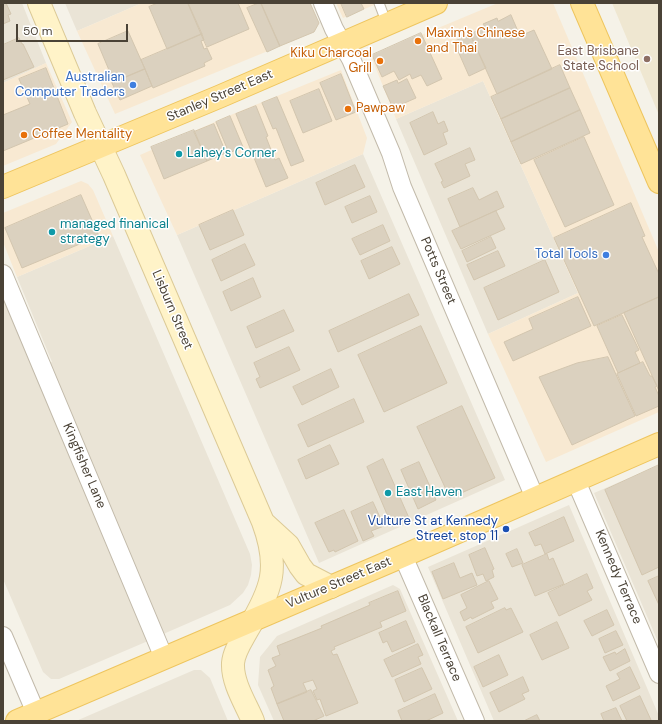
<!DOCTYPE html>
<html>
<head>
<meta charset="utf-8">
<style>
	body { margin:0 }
	#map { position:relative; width:662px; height:724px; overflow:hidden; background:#f5f2e8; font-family:"DM Sans",sans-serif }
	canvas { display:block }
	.frame { position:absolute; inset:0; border:4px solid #4a4236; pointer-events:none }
	.scale { position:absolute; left:16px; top:24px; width:112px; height:18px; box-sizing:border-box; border:2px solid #4a4236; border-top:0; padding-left:5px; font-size:12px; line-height:14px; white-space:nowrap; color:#4a4236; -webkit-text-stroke:3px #fff; paint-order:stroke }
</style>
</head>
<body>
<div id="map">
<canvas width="662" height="724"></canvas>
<div class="frame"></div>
<div class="scale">50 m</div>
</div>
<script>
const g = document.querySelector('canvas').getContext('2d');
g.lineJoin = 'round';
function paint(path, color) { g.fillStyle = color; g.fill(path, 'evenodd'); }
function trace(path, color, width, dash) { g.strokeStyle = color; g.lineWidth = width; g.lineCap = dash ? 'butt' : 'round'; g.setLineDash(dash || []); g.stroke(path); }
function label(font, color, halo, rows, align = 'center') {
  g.font = font + ' "DM Sans",sans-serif'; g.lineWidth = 3; g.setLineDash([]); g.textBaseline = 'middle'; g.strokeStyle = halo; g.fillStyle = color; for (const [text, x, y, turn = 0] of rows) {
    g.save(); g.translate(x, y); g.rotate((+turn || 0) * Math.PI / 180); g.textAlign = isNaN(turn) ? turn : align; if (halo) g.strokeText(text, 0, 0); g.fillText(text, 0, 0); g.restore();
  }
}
paint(new Path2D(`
	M3,3H22L46,63L3,83Z
	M65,3H142L77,31Z
	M483,81L578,293L488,334L396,119Z
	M363,154L505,480L319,563L177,235Z
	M113,236L250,554L252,565L251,575L248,585L243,593L230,605L161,635L46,365L52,362L17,277Z
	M3,295L107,535L103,537L148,641L59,679H51L43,672L3,579Z
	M659,465V644L594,493Z
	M569,505L659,716V721H494L428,567Z
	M393,585L400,589L458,721H274L258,685L260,657L277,636Z
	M194,670H201L210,678L228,721H76Z`), '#eae4d6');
paint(new Path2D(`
	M142,3H310L319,23L314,32L115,114L77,31Z
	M336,3H379L343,18Z
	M498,3H553L659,252V412L546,462L488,334L578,293L483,81L396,119L371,56Z
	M46,63L72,122L56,144L3,166V83Z
	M341,70L367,138L363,154L177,235L140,155L233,114Z
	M81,181L88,184L93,190L113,236L17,277L3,242V213Z`), '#f8e9d2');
paint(new Path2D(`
	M612,3H659V115Z`), '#efe7d1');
const building = new Path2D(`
	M3,3H6L11,14L8,15L10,21L3,24Z
	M158,3H188L202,34L167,49L149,7Z
	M188,3H238L249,29L207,47Z
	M259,3H261L280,46L267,52L247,8Z
	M261,3H310L319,23L314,32L280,46Z
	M341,3H361L364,9L347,17Z
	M511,15L520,36L534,30L552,69L497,94L470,34L485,27L483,24L497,18L498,21Z
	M128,31L145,69L114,82L98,44Z
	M421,33L442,79L427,86L421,75L412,79L410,74L399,80L394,71L382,77L372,55Z
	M202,34L204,40L201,41L204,49L207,48L212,59L204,63L205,66L153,88L141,60Z
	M470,34L486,68L469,76L454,42Z
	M19,38L22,44H23L34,67L3,80V45Z
	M560,65L570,88L501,119L491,97Z
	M46,68L68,124L3,151V115L30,104L19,79Z
	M145,69L152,86L120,100L112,83Z
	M341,74L356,112L336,120L320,83Z
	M407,79L416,98L393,108L383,86L397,80L398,83Z
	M570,88L580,110L511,142L501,119Z
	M319,89L332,121L303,133L290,101Z
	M277,97L304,161L291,166L276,128L273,129L262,103Z
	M256,106L268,136L266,137L275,160L279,158L288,178L266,187L236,114Z
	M580,110L590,133L521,164L511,142Z
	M433,112L438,124L444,121L448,131L443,133L447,144L424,155L410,123Z
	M230,116L243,147L229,153L216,122Z
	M214,124L226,153L207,161L194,132Z
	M194,130L207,161L164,179L151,147Z
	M584,137L614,205L565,227L534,160Z
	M470,148L475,160L465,164L470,176L444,188L441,182L443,181L435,164Z
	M355,165L365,187L325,205L316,183Z
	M473,188L479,200L497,191L504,207L460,227L448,199Z
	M81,195L99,236L22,268L5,228Z
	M370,196L377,212L352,223L345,207Z
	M631,203L645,236L642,237L659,274V297L594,326L554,238Z
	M233,210L244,235L210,250L199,225Z
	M496,211L505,229L461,249L452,231Z
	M383,225L390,241L360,255L352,239Z
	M491,237L496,248L467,262L462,251Z
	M245,244L255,265L221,281L212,260Z
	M392,247L400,264L369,279L361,261Z
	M498,251L505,266L474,280L467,265Z
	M545,260L559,292L498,320L484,288Z
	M253,278L261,297L231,311L223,292Z
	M409,294L419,315L338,352L329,331Z
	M578,297L591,326L513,361L504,342L533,329L529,319Z
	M659,297V391L624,313Z
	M284,310L294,331L256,348L247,327Z
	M622,315L639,350L635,352L640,363L618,373L597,326Z
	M421,326L447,383L384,412L358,355Z
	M289,347L300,370L260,388L256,379L260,377L254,363Z
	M608,357L635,416L572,445L539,377L577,363Z
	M643,362L650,376H652L657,386L655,387L659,396V406L636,416L617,374Z
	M331,369L339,387L302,405L293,387Z
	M354,399L364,422L308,447L298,425Z
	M462,406L495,478L450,498L417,427Z
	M330,445L339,464L306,479L298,460Z
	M383,459L409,518L392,526L367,467Z
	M419,462L436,500L418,509L401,470Z
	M659,465V567L642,575L605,490Z
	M373,502L384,526L371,531L374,536L363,541L351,512Z
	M344,510L358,541L335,552L334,550L329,552L315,523Z
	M564,517L574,541L545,554L541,544L535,546L529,533Z
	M485,548L494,569L492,570L494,577L486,581L483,574L477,576L469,555Z
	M517,549L523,563L512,567L506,554Z
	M547,554L549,560L553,558L564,584L535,596L522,565Z
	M454,563L460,578L472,573L477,585L443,599L432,572Z
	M587,574L593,588L587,591L592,600L559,616L548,593Z
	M659,576V605L648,581Z
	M489,581L498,599L491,602L494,608L472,619L471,617L464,621L460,612L467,608L461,595Z
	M398,591L406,611L380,622L382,627L334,647L335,649L331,651L333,655L337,654L358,703L326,716L320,699L317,700L313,691L317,689L313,680L303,683L307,692L277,704L271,688L274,686L268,670L276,666L272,658L280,655L277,646L322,628L321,626L370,605L369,603Z
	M505,608L506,610L511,608L523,632L478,653L466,627Z
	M607,610L614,625L592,636L584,621Z
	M406,621L415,642L392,652L387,641L383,643L379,633Z
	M557,622L569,648L542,660L530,635Z
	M616,631L623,645L605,653L599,639Z
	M418,644L423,655L418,657L421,664L392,677L384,660Z
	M625,649L630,661L610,671L603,657L615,652L616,654Z
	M499,655L508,675L483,687L474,667Z
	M630,667L640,688L613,701L606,686L620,679L617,674Z
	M422,668L432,689L404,702L395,680Z
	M523,677L529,691L522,694L525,699L499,712L490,693Z
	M311,690L324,716L313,721H284L277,704Z
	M435,694L443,713L426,721H402L398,711Z
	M640,696L651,720L648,721H627L620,706Z
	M616,708L622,721H604L601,714Z
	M537,715L540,721H524Z`);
paint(building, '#dbd1bf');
trace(building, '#d3c6af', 1);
const lane = new Path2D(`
	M379,3L387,24`);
const street = new Path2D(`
	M323,3L334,29L351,59L391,153L402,187L535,498
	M3,274L164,658
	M576,481L659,674
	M403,556L475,721
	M3,636L36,713`);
const secondary = new Path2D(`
	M39,3L85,113L114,175L263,522C280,568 272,589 248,629C242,640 234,651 233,663C232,683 246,704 253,721
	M264,523L288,545L300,566L306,574L331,587`);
const primary = new Path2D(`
	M582,3L659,182
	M3,187L221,96L436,3
	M17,721L403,556L659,444`);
trace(lane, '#c2baaa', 11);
trace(street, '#c2baaa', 20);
trace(secondary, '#dcca96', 24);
trace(primary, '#eec55e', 24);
trace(lane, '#fff', 9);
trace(street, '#fff', 18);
trace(secondary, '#fff3c8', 22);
trace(primary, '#ffe397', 22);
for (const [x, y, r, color] of [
	[418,41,4,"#e8710a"],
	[647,59,4,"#8d6e63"],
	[380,61,4,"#e8710a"],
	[133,85,4,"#3f7fe0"],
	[348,109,4,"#e8710a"],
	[24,135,4,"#e8710a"],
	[179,154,4,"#0f9aa8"],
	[52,232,4,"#0f9aa8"],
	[606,255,4,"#3f7fe0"],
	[388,493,4,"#0f9aa8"],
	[506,529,4,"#1a4fb4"]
]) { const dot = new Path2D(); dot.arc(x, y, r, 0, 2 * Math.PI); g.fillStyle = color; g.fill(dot); trace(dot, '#fff', 1.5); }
label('13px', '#c56008', '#fff', [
	["Maxim's Chinese",426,34],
	["and Thai",426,49],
	["Kiku Charcoal",372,54,"right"],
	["Grill",372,69,"right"],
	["Pawpaw",356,109],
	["Coffee Mentality",32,135]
], 'left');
label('13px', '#785e54', '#fff', [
	["East Brisbane",639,52],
	["State School",639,67]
], 'right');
label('13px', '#366cbe', '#fff', [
	["Australian",125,78],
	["Computer Traders",125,93],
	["Total Tools",598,255]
], 'right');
label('13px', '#4a4236', '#fff', [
	["Stanley Street East",220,96,-23],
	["Potts Street",438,271,67],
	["Lisburn Street",172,310,67],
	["Kingfisher Lane",84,466,67],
	["Kennedy Terrace",618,577,67],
	["Vulture Street East",339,583,-23],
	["Blackall Terrace",439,638,67]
]);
label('13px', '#0d838f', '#fff', [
	["Lahey's Corner",187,154],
	["managed finanical",60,225],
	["strategy",60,240],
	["East Haven",396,493]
], 'left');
label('13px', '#164399', '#fff', [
	["Vulture St at Kennedy",498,522],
	["Street, stop 11",498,537]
], 'right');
</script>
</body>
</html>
